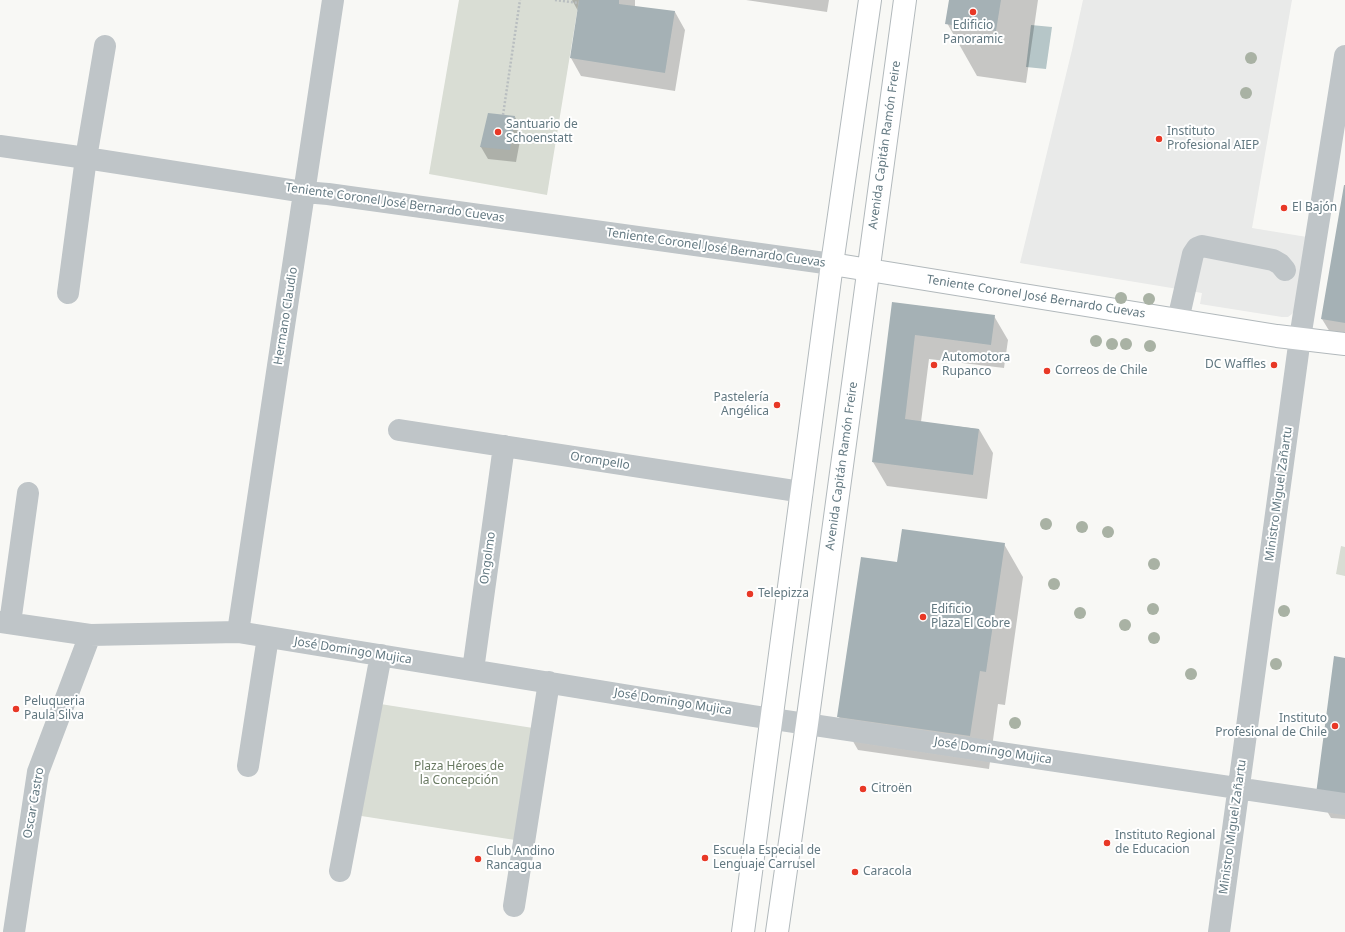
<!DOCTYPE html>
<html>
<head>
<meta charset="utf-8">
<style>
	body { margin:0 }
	canvas { display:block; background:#f8f8f5 }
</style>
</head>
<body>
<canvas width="1345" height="932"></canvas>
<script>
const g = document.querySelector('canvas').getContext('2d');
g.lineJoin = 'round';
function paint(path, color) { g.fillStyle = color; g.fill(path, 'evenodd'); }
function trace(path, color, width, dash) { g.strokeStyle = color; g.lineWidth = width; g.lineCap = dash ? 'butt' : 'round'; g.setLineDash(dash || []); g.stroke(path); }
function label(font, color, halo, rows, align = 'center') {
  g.font = font + ' "Noto Sans",sans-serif'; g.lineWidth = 4; g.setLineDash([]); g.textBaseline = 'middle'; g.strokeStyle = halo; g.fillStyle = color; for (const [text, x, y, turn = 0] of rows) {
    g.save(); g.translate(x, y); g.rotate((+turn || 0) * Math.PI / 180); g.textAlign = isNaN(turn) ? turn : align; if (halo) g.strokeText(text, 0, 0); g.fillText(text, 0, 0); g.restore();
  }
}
paint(new Path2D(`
	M1083,0H1292L1252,228L1307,237L1295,310L1292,314L1288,317H1282L1200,304L1202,293L1020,263L1072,50Z`), '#e9eae9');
paint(new Path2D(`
	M459,0H579L547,195L429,174Z
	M1341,546L1345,547V576L1336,574Z
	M374,703L533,728L515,840L355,815Z`), '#d9ddd4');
paint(new Path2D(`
	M1031,25L1052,27L1046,69L1026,67Z`), '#b6c6c8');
paint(new Path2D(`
	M572,0H635V7L675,12L685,30L675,91L581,76L571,58L578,11Z
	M746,0H829L827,12Z
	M950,0H1038L1026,83L977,76L947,23Z
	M515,117L522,130L516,162L488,159L481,147Z
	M1345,186V339L1333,337L1322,319Z
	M893,303L994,316L1008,340L1004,368L929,359L921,422L979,429L993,453L987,499L887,486L873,462Z
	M1004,544L1023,577L1005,705L998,704L989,769L858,750L839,717L898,563Z
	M1345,659V819L1331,818L1317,794Z`), '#0003');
paint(new Path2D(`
	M579,0H619V4L675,11L665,73L570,58Z
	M949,0H1001L996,31L945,24Z
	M488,113L515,116L510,150L480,147Z
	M1344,185H1345V323L1321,319Z
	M892,302L995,315L991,345L915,335L905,419L979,429L973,475L872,462Z
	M902,529L1005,543L986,672L980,671L970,736L837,717L861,557L897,562Z
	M1334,656L1345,658V798L1316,794Z`), '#a5b1b5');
const major = new Path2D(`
	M832,264L1277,336L1345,344
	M743,932L832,264L870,0
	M777,932L807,724L905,0`);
trace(major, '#b2b9bc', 24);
trace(new Path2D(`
	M555,0L578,3
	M503,115L520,0`), '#b9bec0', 2.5, [2, 2]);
trace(new Path2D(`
	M0,146L86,158L304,192L328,194L832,264
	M68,293L86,158L105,46
	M1178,320L1193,254L1197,248L1202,246L1273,260L1280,264L1285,270
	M399,430L802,492
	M0,622L90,635L238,632L753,716L1345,804
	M10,623L28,493
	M238,632L333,0
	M473,670L504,446
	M248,766L268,637
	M340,871L381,655
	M514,906L549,682
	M14,932L38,772L90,635
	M1219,932L1300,338L1345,56`), '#bfc5c8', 22);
trace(major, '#fff', 22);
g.fillStyle = '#a9b2a4';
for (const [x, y] of [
	[1251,58],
	[1246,93],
	[1121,298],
	[1149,299],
	[1096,341],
	[1112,344],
	[1126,344],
	[1150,346],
	[1046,524],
	[1082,527],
	[1108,532],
	[1154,564],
	[1054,584],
	[1153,609],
	[1284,611],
	[1080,613],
	[1125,625],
	[1154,638],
	[1276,664],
	[1191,674],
	[1015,723]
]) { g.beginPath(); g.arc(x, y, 6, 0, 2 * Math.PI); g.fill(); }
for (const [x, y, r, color] of [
	[973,12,4,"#e83826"],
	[498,132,4,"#e83826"],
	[1159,139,4,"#e83826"],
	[1284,208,4,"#e83826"],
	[934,365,4,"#e83826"],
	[1274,365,4,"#e83826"],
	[1047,371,4,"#e83826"],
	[777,405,4,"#e83826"],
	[750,594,4,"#e83826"],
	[923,617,4,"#e83826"],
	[16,709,4,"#e83826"],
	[1335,726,4,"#e83826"],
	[863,789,4,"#e83826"],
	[1107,843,4,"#e83826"],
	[705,858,4,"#e83826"],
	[478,859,4,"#e83826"],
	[855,872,4,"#e83826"]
]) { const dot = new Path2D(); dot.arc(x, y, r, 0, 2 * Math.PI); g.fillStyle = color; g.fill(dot); trace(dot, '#fff', 1.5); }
label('12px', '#627881', '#fff', [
	["Edificio",973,26,"center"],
	["Panoramic",973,40,"center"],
	["Santuario de",506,125],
	["Schoenstatt",506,139],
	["Instituto",1167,132],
	["Profesional AIEP",1167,146],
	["El Bajón",1292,208],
	["Automotora",942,358],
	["Rupanco",942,372],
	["DC Waffles",1266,365,"right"],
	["Correos de Chile",1055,371],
	["Pastelería",769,398,"right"],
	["Angélica",769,412,"right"],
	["Telepizza",758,594],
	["Edificio",931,610],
	["Plaza El Cobre",931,624],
	["Peluqueria",24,702],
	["Paula Silva",24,716],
	["Instituto",1327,719,"right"],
	["Profesional de Chile",1327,733,"right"],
	["Citroën",871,789],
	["Instituto Regional",1115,836],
	["de Educacion",1115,850],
	["Escuela Especial de",713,851],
	["Lenguaje Carrusel",713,865],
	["Club Andino",486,852],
	["Rancagua",486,866],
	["Caracola",863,872]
], 'left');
label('12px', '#627881', '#fff', [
	["Avenida Capitán Ramón Freire",885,145,-82],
	["Teniente Coronel José Bernardo Cuevas",395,203,8],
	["Teniente Coronel José Bernardo Cuevas",716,248,8],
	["Teniente Coronel José Bernardo Cuevas",1036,297,9],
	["Hermano Claudio",286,316,-81],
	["Orompello",600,461,9],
	["Avenida Capitán Ramón Freire",842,466,-82],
	["Ministro Miguel Zañartu",1279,494,-82],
	["Ongolmo",488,558,-82],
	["José Domingo Mujica",353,651,9],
	["José Domingo Mujica",673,702,9],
	["José Domingo Mujica",993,751,9],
	["Oscar Castro",34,803,-80],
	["Ministro Miguel Zañartu",1233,827,-82]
]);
label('12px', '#697962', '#fff', [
	["Plaza Héroes de",459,767],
	["la Concepción",459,781]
]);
</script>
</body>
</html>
